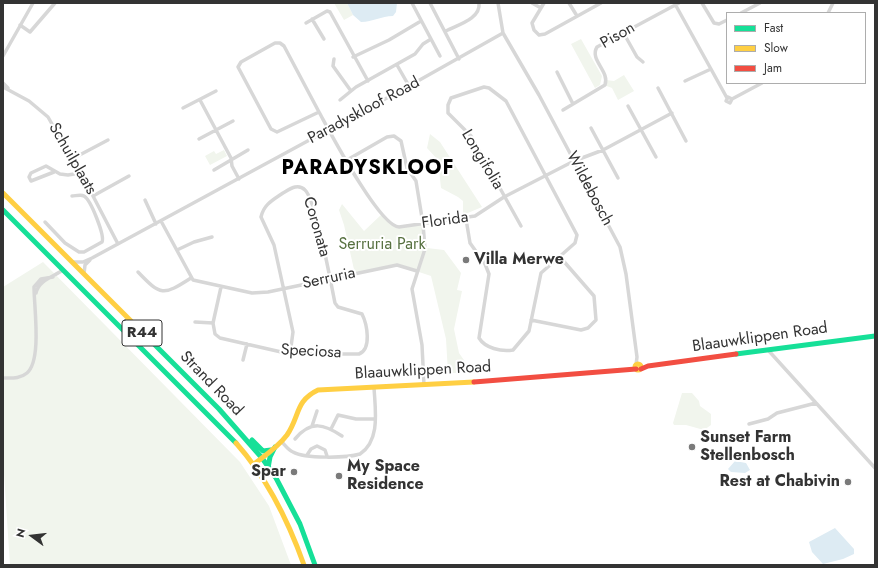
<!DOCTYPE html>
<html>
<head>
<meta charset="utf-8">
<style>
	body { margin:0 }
	#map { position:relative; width:878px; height:568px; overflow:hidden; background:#fff; font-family:Jost,sans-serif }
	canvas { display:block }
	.frame { position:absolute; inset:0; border:4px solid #333; pointer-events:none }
	.legend { position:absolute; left:726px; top:12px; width:140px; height:72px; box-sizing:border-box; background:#fff; border:1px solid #adadad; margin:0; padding:5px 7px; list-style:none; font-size:12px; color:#333 }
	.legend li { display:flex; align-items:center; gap:8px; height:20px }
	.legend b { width:20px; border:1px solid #adadad }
	.north { position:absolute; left:12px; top:516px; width:40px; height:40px; -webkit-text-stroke:3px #fff; paint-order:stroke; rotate:285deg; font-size:11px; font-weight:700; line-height:16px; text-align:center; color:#333 }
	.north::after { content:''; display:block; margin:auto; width:14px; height:18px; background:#333; clip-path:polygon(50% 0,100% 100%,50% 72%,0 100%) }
</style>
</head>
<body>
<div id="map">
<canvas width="878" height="568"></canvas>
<div class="frame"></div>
<ul class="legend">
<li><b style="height:5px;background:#16e098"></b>Fast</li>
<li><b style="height:5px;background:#ffcf43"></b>Slow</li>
<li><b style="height:5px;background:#f24e42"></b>Jam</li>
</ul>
<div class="north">N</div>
</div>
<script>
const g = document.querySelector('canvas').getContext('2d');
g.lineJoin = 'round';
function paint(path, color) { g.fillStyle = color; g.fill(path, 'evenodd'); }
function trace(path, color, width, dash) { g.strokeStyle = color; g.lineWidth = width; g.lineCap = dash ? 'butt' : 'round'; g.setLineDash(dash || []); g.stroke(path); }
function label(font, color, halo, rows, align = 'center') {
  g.font = font + ' Jost,sans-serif'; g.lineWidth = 4; g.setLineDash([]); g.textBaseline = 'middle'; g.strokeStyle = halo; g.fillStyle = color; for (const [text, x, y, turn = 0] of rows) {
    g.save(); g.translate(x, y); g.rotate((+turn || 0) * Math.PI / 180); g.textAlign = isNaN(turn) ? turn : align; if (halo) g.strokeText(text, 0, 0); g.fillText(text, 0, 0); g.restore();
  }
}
paint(new Path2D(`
	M334,3H347L353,15L344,20Z
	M581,39L602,76L600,85L595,88L571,44Z
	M624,75L634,91L618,100L612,88L604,85L606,80L614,81Z
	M430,134L440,142L482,207L463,215V201L458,197L441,188L438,160L427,148Z
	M224,150L227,156L210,165L205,156L214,151L216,154Z
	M342,204L364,231L382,214L395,227L423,224L425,246L417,271L401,265L355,274L344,225L339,210Z
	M427,248L444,250L461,273L457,290L462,291L454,329L459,353L473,373H448L446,339L431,276L419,272Z
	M43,262L240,462L269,506L291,565H10L3,459V287Z
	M682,393H692L699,401L700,406L711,414V425L704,430L686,425H674L673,423Z`), '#f1f5ed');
paint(new Path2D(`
	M347,3H397L396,12L393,16C381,16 373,22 361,22L353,15Z
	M735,461L746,463L750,470L745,473L731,472L728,469Z
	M835,528L854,549V554L843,559L823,564L812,552L809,542Z`), '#ddebf3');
trace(new Path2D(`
	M412,3L440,56
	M430,3L459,59
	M498,3L503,33L539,95L620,247L626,274L637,357L636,365
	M532,3L541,8
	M544,3L532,23L534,30L539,35L545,34L601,3
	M569,3L577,16
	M702,3L714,23L719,24L727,20
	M675,4L727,98
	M741,13L760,3
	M828,13L833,3
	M312,19L324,39
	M306,23L327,11L330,12L368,81
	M20,25L30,32L55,3
	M446,31C457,25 481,19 479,3
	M623,32L637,57L643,62
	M275,43H280L284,46L319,112L277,132L271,129L238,67L241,62Z
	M3,56L33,3
	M353,57L389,40L421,21
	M334,59L333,66L351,91
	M397,65L409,86
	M557,72L573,104
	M685,81L711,69
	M3,83L8,88
	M3,87L29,101L48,117L93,196L118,244
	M658,88L686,141
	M732,99L728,97L726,101L730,103L732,99L762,83
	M200,100L231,158L232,166L239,179
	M340,100L356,87L415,54L423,44L431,39
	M628,106L656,157
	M183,108L216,91
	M563,110L605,85C610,71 589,60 597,47L679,3
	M319,112C330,132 379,226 399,227L475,216L504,197L574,161L603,150L672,113
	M591,128L618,178
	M199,139L233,121
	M72,159L108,140
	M347,160L387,137L394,136L401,141L407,168L416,181L423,224L425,249L412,289L422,345L424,385
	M214,170L248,150
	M54,172L31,181L29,177L31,173L46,166L60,174L68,175L80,173
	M93,196L129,176
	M145,200L156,224
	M466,219L470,243L485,264L489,274L479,338C485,348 501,352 513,350L529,331L541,273L575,243L577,235L506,101L489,88L484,87L451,98L448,105V113L471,136L521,226
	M161,221L193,280L252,293L268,292L397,265L417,271
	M45,222L65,243L79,252H84L102,242C105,236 91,200 84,196C81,194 75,196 72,196
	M177,250L194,242L212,237
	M73,262H83L92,258L409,86L503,33
	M138,272C161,296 163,296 191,278
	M84,274L85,265L90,260
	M221,287L213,323L215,334L220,338L290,354H359C372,349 367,324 362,314L338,307L335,303C331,284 316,200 305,190C298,183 290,189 283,193C273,200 264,204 261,217L274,245L293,332L290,354
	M36,293C39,280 53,277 63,270
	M531,320L581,330L588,328L596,320L594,296L560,257
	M195,322L213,323
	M768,350L875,468
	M243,360L247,344
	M3,378C12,378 20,379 27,373C42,360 34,307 34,287L41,279L53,277
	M749,424L768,419L777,413L816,403
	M312,426L317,411
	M331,429L338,415L356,419H375
	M295,439C311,420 324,424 342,436
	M281,441C285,445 288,450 293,452C305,459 347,458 360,454C381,440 375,409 374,387
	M307,455L311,449L317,446L325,450L327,456`), '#d7d7d7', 3.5);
trace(new Path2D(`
	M3,210L236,443
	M151,341L219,409L262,458L276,478L300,524L315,565
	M736,354L875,336
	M252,440L263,451L271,450
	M268,468L270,457L275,447`), '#16e098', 5);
trace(new Path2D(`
	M3,193L151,341
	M635 367a3 3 0 1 1 6 0a3 3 0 1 1-6 0Z
	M236,443C268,479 288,520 304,565
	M254,464C266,455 278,447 287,435C300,416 295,401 318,390L474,382`), '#ffcf43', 5);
trace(new Path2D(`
	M641,369L648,366L736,354
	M474,382L636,369`), '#f24e42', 5);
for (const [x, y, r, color] of [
	[466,260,4,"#7a7a7a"],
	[692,447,4,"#7a7a7a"],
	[294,472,4,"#7a7a7a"],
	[339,476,4,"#7a7a7a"],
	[848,482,4,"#7a7a7a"]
]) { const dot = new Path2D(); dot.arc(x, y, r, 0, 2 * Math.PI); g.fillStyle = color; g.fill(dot); trace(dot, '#fff', 1.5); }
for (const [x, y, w] of [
	[142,333,40]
]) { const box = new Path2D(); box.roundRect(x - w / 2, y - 13, w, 26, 3); g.fillStyle = '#fff'; g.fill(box); trace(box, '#333', 1); }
label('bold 15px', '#333', null, [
	["R44",142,333]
]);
label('16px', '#333', '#fff', [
	["Pison",618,36,-30],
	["Paradyskloof Road",364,111,-28],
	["Schuilplaats",72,159,60],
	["Longifolia",482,160,59],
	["Wildebosch",589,189,62],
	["Florida",445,221,-8],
	["Coronata",316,227,74],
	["Serruria",329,279,-12],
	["Blaauwklippen Road",760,338,-8],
	["Speciosa",311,352,3],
	["Blaauwklippen Road",423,371,-3],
	["Strand Road",211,384,46]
]);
label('16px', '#56703f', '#fff', [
	["Serruria Park",382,245]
]);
label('bold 16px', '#333', '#fff', [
	["Villa Merwe",474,260],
	["Sunset Farm",700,438],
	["Stellenbosch",700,456],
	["My Space",347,467],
	["Residence",347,485],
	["Spar",286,472,"right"],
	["Rest at Chabivin",840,482,"right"]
], 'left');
g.letterSpacing = '1px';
label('bold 20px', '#000', '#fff', [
	["PARADYSKLOOF",368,169]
]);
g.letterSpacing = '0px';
</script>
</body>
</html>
